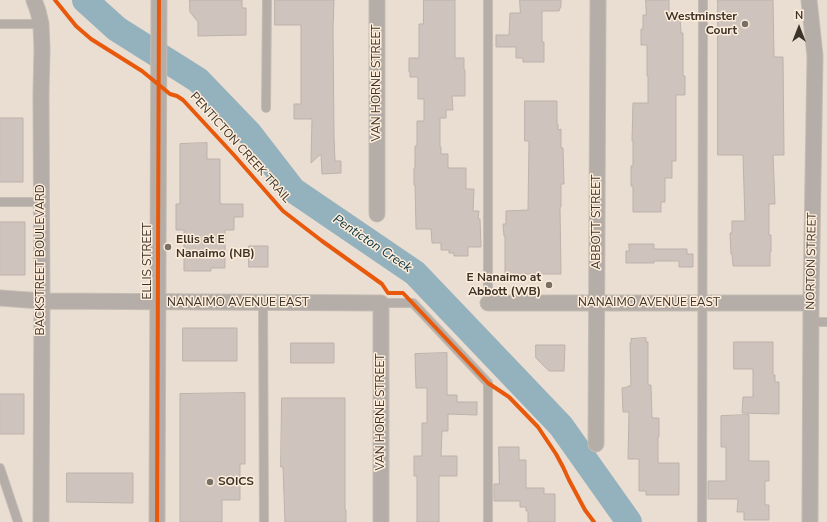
<!DOCTYPE html>
<html>
<head>
<meta charset="utf-8">
<style>
	body { margin:0 }
	#map { position:relative; width:827px; height:522px; overflow:hidden; background:#eaded2; font-family:"Nunito Sans",sans-serif }
	canvas { display:block }
	.north { position:absolute; left:779px; top:8px; width:40px; height:40px; -webkit-text-stroke:3px #feedda; paint-order:stroke; rotate:0deg; font-size:11px; font-weight:700; line-height:16px; text-align:center; color:#3b332a }
	.north::after { content:''; display:block; margin:auto; width:14px; height:18px; background:#3b332a; clip-path:polygon(50% 0,100% 100%,50% 72%,0 100%) }
</style>
</head>
<body>
<div id="map">
<canvas width="827" height="522"></canvas>
<div class="north">N</div>
</div>
<script>
const g = document.querySelector('canvas').getContext('2d');
g.lineJoin = 'round';
function trace(path, color, width, dash) { g.strokeStyle = color; g.lineWidth = width; g.lineCap = dash ? 'butt' : 'round'; g.setLineDash(dash || []); g.stroke(path); }
function paint(path, color) { g.fillStyle = color; g.fill(path, 'evenodd'); }
function label(font, color, halo, rows, align = 'center') {
  g.font = font + ' "Nunito Sans",sans-serif'; g.lineWidth = 3; g.setLineDash([]); g.textBaseline = 'middle'; g.strokeStyle = halo; g.fillStyle = color; for (const [text, x, y, turn = 0] of rows) {
    g.save(); g.translate(x, y); g.rotate((+turn || 0) * Math.PI / 180); g.textAlign = isNaN(turn) ? turn : align; if (halo) g.strokeText(text, 0, 0); g.fillText(text, 0, 0); g.restore();
  }
}
trace(new Path2D(`
	M85,0L117,29L198,80L249,133L293,190L415,273L561,426L629,522`), '#94b2bd', 26);
const building = new Path2D(`
	M190,0H242V8H246V35L198,36V22L190,12Z
	M275,0H334L333,28L334,137L335,161H341V173L322,174L321,154L311,163L312,119H294V104H301V25H275Z
	M424,0H455V58H464V70H465V96H452L453,110H446V118H440V147H441V154H448V168H466V189H474L473,211H479L478,219H480L481,247H468V256H454V253H449V250H441V243H432L431,229H416L415,185H414V168H415V146H417V121H424V99H418V77H410V72H409V58H419V24H423Z
	M520,0H561V6L559,11H542V42H544V62H523V58H516V47H496V35H509L510,13H520Z
	M646,0H669V15H680L681,33H683V76H685V95H676V161H672V178H665V202H661V212H633V186H631V166H633V141H632L633,103H648V76H647V45H641V29H643V15H646Z
	M718,0H773L774,57H783L784,155H773L775,204H769V235H771V252H770V266H733L732,254H731L730,233H732V221H745L743,155H718Z
	M525,101H557V124H558V130L561,129V148H563L564,184H561V207H560L561,274H505V236H504L503,224H506V211L528,210L529,141H525Z
	M0,118H23V182H0Z
	M207,143V159H220V204H243V217H234V230H225V268H211V271H184V230H176V204H180V144Z
	M0,222H25V275H0Z
	M629,244H654V249H687V254H693V267H679V261H654V263H626V251H629Z
	M249,246H268V267H249Z
	M183,328H237V361H183Z
	M646,338V342H648V385H651L652,418H659V437H658V463H679V495H646V491H639V459H628L629,412H623L622,388L628,387V386H631L630,343H631V339Z
	M734,342H773V375H775V382H779V414L742,413L743,397H753V369H734Z
	M291,343H334V363H291Z
	M536,345H565L564,371H549L536,358Z
	M447,353V395H457V402H477V415L448,414V431H442L441,456H457V476H439V522H417V476H414V456H422V423H427V388H416L415,354Z
	M245,393V464H240V500H222V522H180V394Z
	M0,394H24V434H0Z
	M282,398H345V510H346V522H285L283,467H281Z
	M749,415V461H769V481H765V505H769V520H744V512H737L738,499H708V481H726V447H721V416Z
	M499,447H519V460H526V488H544V494H555V522H528V511H526V507H520V501H494V484H499Z
	M67,473H133V503L67,502Z`);
paint(building, '#cfc4bd');
trace(building, '#bdb2ab', 1);
const service = new Path2D(`
	M0,24H41
	M266,108L267,0
	M0,202H41
	M263,303L264,522
	M381,303H413L488,383V522
	M488,303V0
	M811,322H827
	M0,468L18,522
	M702,522L703,0`);
const minor = new Path2D(`
	M34,0L38,11L41,24L42,49L41,95L42,301L41,522
	M809,0L815,56L811,303L810,522
	M377,214V0
	M0,298L42,301L381,303V522
	M488,303H811
	M596,444L598,0
	M157,522L159,0`);
trace(service, '#c5bcb2', 10);
trace(minor, '#c5bcb2', 17);
trace(service, '#b4ada8', 8);
trace(minor, '#b4ada8', 15);
trace(new Path2D(`
	M55,0L76,26L91,39L142,71L170,94L177,96L183,100L233,154L283,211L322,241L382,284L388,293H403L488,383L509,397L538,427L556,454L563,467L569,480L585,510L594,522
	M157,522L159,0`), '#e8590c', 4);
for (const [x, y, r, color] of [
	[745,24,4,"#786f65"],
	[168,247,4,"#786f65"],
	[549,285,4,"#786f65"],
	[210,482,4,"#786f65"]
]) { const dot = new Path2D(); dot.arc(x, y, r, 0, 2 * Math.PI); g.fillStyle = color; g.fill(dot); trace(dot, '#feedda', 1.5); }
label('bold 12px', '#3b332a', '#feedda', [
	["Westminster",737,17],
	["Court",737,31],
	["Ellis at E",176,240,"left"],
	["Nanaimo (NB)",176,254,"left"],
	["E Nanaimo at",541,278],
	["Abbott (WB)",541,292],
	["SOICS",218,482,"left"]
], 'right');
label('12px', '#3b332a', '#feedda', [
	["VAN HORNE STREET",377,83,-90],
	["PENTICTON CREEK TRAIL",240,148,48],
	["ABBOTT STREET",597,222,-90],
	["BACKSTREET BOULEVARD",41,260,-90],
	["ELLIS STREET",148,261,-90],
	["NORTON STREET",812,261,-89],
	["NANAIMO AVENUE EAST",238,303],
	["NANAIMO AVENUE EAST",649,303],
	["VAN HORNE STREET",381,412,-90]
]);
label('italic 13px', '#063443', '#feedda', [
	["Penticton Creek",372,244,34]
]);
</script>
</body>
</html>
